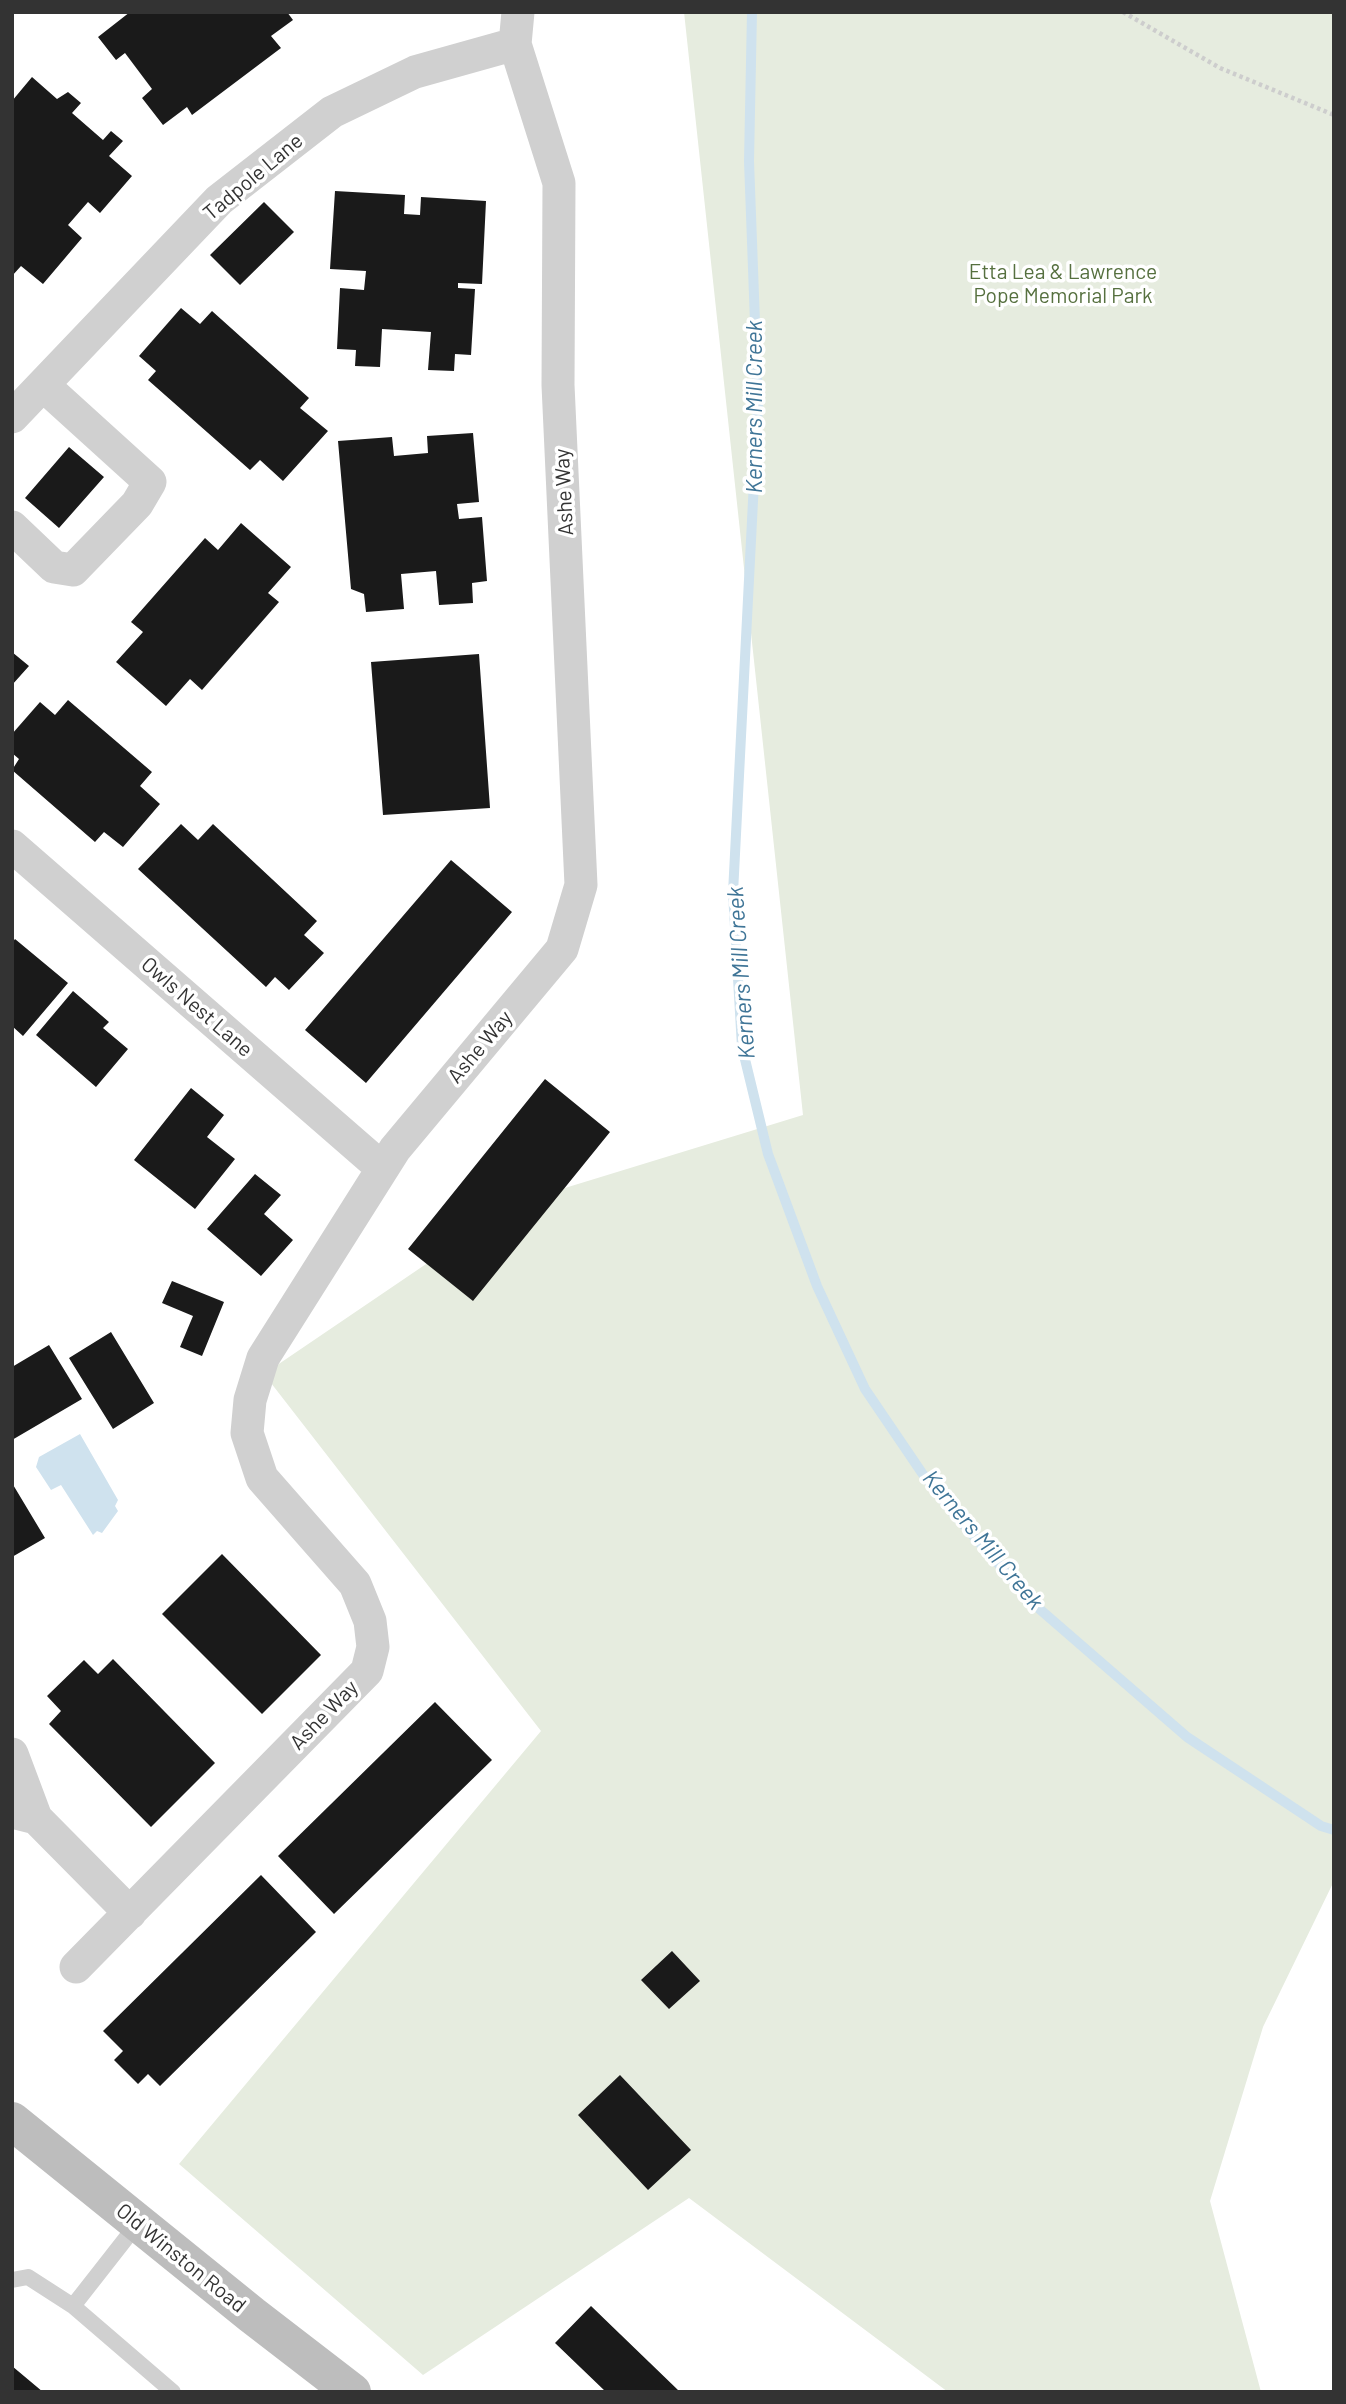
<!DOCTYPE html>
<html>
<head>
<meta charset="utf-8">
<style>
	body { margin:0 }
	#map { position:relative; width:1346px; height:2404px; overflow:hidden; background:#fff; font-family:Barlow,sans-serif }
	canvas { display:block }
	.frame { position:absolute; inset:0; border:14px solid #333; pointer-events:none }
</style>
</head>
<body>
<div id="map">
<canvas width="1346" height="2404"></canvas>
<div class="frame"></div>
</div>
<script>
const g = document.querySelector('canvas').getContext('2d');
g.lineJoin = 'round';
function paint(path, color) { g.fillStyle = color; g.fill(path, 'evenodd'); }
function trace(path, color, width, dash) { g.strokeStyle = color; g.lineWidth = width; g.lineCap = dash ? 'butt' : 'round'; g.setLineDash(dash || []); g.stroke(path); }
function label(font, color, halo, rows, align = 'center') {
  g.font = font + ' Barlow,sans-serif'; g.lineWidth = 7; g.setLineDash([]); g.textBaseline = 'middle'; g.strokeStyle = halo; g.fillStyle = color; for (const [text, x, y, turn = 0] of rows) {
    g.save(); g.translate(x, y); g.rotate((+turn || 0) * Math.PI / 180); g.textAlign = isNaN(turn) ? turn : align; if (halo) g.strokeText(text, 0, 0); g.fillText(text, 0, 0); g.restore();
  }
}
paint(new Path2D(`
	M684,12H1334V1881L1263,2027L1210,2201L1261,2392H948L689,2198L423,2375L179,2164L541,1731L264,1374L516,1203L803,1115Z`), '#e6ecdf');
paint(new Path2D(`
	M80,1434L118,1500L115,1506L118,1511L102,1533L97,1531L93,1535L61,1485L51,1490L36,1467L39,1457Z`), '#cfe2ee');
trace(new Path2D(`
	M752,12L749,161L758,403L733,893L742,1047L768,1154L817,1286L865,1389L922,1473L954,1514L1036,1606L1187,1737L1321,1826L1334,1830`), '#cfe2ee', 10);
paint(new Path2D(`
	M130,12H287L293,20L271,36L281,48L192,115L187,107L163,125L142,98L152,89L125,53L116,60L98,37Z
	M32,77L57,99L68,92L81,103L72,113L103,140L111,131L123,141L109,156L132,176L100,213L88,202L68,225L82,238L43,284L21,266L12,276V101Z
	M335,191L405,195L404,214L420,215L421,197L486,201L482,284L458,283V288L475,289L471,355L455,354L454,371L428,370L431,332L382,329L380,367L355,366L356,350L337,349L340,288L364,290L366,271L330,269Z
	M264,202L294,232L240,285L210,255Z
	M181,308L200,324L212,311L309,398L300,408L328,431L283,481L260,460L250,470L148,380L156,371L139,356Z
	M473,433L479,502L457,504L459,519L482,517L487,581L472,583L473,603L439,605L436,571L401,574L404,609L366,612L364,594L351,589L338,441L392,437L394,456L428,453L427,436Z
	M69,447L104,477L59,528L25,498Z
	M241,523L291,567L268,593L279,602L202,690L190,679L166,706L116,662L143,632L131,622L205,538L218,550Z
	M12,652L29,666L12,685Z
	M479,654L490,808L383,815L371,662Z
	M68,700L152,772L140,786L160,804L123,847L104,832L95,842L12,770L19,759L12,753V734L40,702L55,715Z
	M181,824L198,840L213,824L317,921L304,935L324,953L289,990L275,977L266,987L138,869Z
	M451,860L512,912L366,1083L305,1030Z
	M15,939L68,983L23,1036L12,1026V943Z
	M73,991L109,1022L103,1028L128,1049L96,1087L36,1035Z
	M545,1079L610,1132L473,1301L408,1249Z
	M191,1088L224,1115L207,1137L235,1159L195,1209L134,1160Z
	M255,1174L281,1195L264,1214L293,1240L261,1276L207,1229Z
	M172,1281L224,1302L202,1356L180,1347L193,1316L162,1303Z
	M111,1332L154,1403L113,1429L69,1358Z
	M49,1345L82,1399L12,1440V1367Z
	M12,1483L45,1538L12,1557Z
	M222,1554L321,1655L262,1714L162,1614Z
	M113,1659L215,1763L151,1827L49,1724L61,1711L47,1696L84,1660L98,1674Z
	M435,1702L492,1760L334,1914L278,1856Z
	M261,1875L316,1932L160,2086L148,2074L138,2084L114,2060L123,2051L103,2031Z
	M672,1951L700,1981L669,2009L641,1980Z
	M620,2075L691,2150L648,2190L578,2115Z
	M591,2306L678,2390L676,2392H606L555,2343Z
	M12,2366L43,2392H12Z`), '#1a1a1a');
trace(new Path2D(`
	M1123,12L1220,68L1334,115`), '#cdcdcd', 4.5, [3.5, 3.5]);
trace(new Path2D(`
	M12,2280L28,2277L73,2306L173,2392
	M73,2306L138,2223`), '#d0d0d0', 16);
trace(new Path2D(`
	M12,417L219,200L332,112L415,72L515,44
	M12,527L54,567L73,570L137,504L150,482L43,385
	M12,846L382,1168
	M12,1754L36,1818L12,1812
	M36,1818L130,1913
	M76,1967L367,1671L373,1647L370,1621L355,1584L262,1478L247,1433L250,1400L263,1358L395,1149L562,949L581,885L558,385L559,183L515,44L518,12`), '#d0d0d0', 33);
trace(new Path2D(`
	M12,2121L252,2315L352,2392`), '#bdbdbd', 38);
label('21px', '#333', '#fff', [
	["Tadpole Lane",253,177,-40],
	["Ashe Way",564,492,-93],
	["Owls Nest Lane",197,1007,41],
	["Ashe Way",480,1047,-50],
	["Ashe Way",324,1715,-46],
	["Old Winston Road",181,2258,39]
]);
label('21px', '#56703f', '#fff', [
	["Etta Lea & Lawrence",1063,272],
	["Pope Memorial Park",1063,296]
]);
label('italic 23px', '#3f7597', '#fff', [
	["Kerners Mill Creek",754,407,-90],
	["Kerners Mill Creek",741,973,-94],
	["Kerners Mill Creek",983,1540,50]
]);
</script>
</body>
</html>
